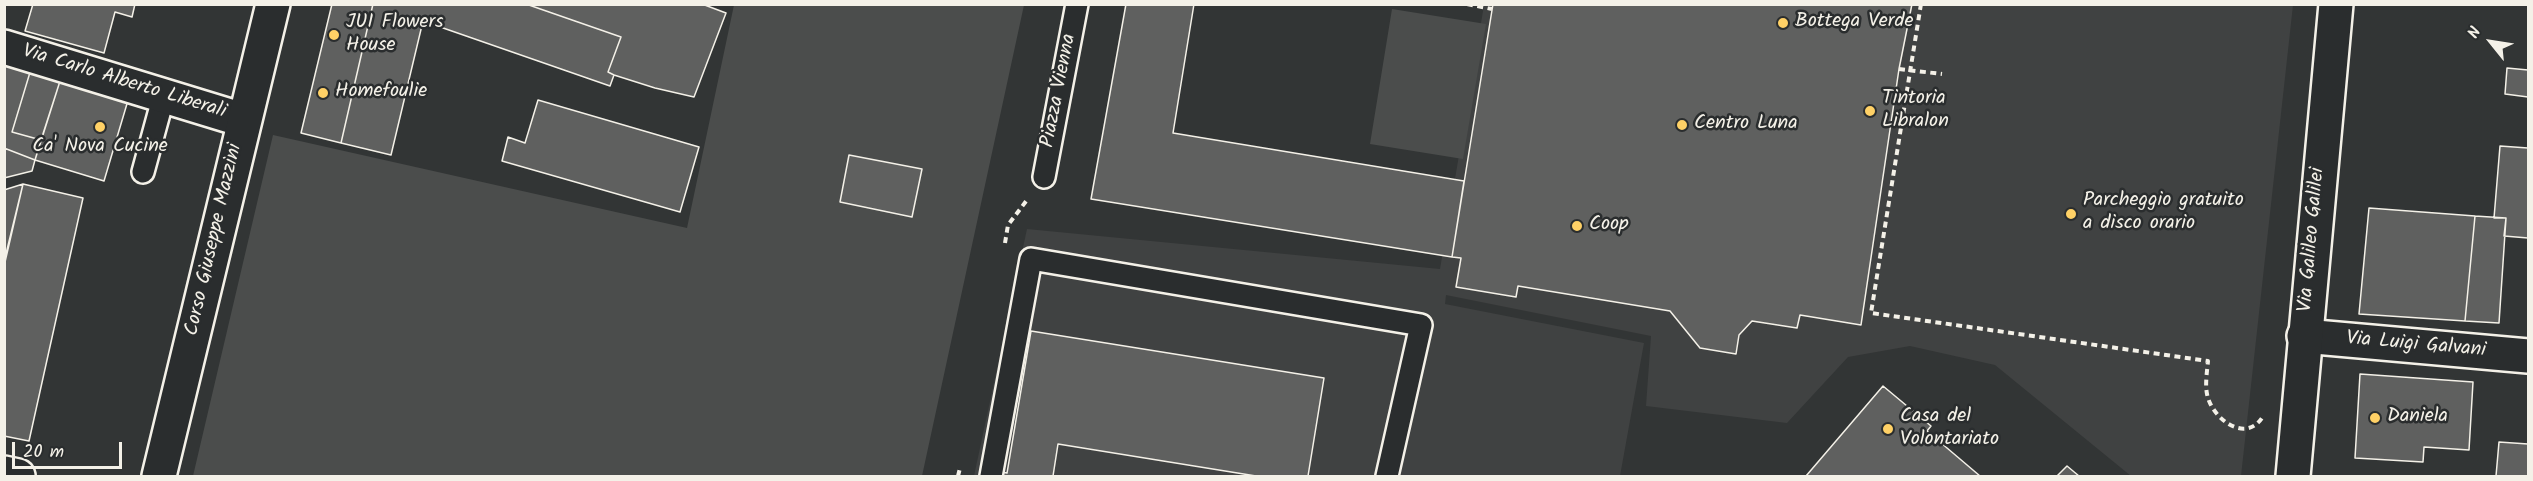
<!DOCTYPE html>
<html>
<head>
<meta charset="utf-8">
<style>
	body { margin:0 }
	#map { position:relative; width:2533px; height:481px; overflow:hidden; background:#323535; font-family:Kalam,sans-serif }
	canvas { display:block }
	.frame { position:absolute; inset:0; border:6px solid #f4f1e8; pointer-events:none }
	.north { position:absolute; left:2461px; top:12px; width:60px; height:60px; -webkit-text-stroke:4px #2a2d2e; paint-order:stroke; rotate:300deg; font-size:16px; font-weight:700; line-height:24px; text-align:center; color:#f4f1e8 }
	.north::after { content:''; display:block; margin:auto; width:21px; height:27px; background:#f4f1e8; clip-path:polygon(50% 0,100% 100%,50% 72%,0 100%) }
	.scale { position:absolute; left:12px; top:442px; width:110px; height:27px; box-sizing:border-box; border:3px solid #f4f1e8; border-top:0; padding-left:8px; font-size:18px; line-height:21px; white-space:nowrap; color:#f4f1e8; -webkit-text-stroke:4px #2a2d2e; paint-order:stroke }
</style>
</head>
<body>
<div id="map">
<canvas width="2533" height="481"></canvas>
<div class="frame"></div>
<div class="north">N</div>
<div class="scale">20 m</div>
</div>
<script>
const g = document.querySelector('canvas').getContext('2d');
g.lineJoin = 'round';
function paint(path, color) { g.fillStyle = color; g.fill(path, 'evenodd'); }
function trace(path, color, width, dash) { g.strokeStyle = color; g.lineWidth = width; g.lineCap = dash ? 'butt' : 'round'; g.setLineDash(dash || []); g.stroke(path); }
function label(font, color, halo, rows, align = 'center') {
  g.font = font + ' Kalam,sans-serif'; g.lineWidth = 5; g.setLineDash([]); g.textBaseline = 'middle'; g.strokeStyle = halo; g.fillStyle = color; for (const [text, x, y, turn = 0] of rows) {
    g.save(); g.translate(x, y); g.rotate((+turn || 0) * Math.PI / 180); g.textAlign = isNaN(turn) ? turn : align; if (halo) g.strokeText(text, 0, 0); g.fillText(text, 0, 0); g.restore();
  }
}
paint(new Path2D(`
	M1484,5H2293L2241,476H2131L1995,365L1910,346L1848,357L1787,423L1646,406L1651,336L1446,295L1445,304L1644,343L1620,476H974L1027,229L1440,269Z`), '#404242');
paint(new Path2D(`
	M734,5H1024L922,476H193L273,135L687,228Z
	M1392,9L1486,24L1463,159L1370,144Z`), '#4b4d4c');
const building = new Path2D(`
	M33,4H135L132,17L115,12L104,53L25,31Z
	M332,4H373L341,143L301,133Z
	M373,4H526L621,37L608,72L614,75L610,86L423,21L391,155L341,143Z
	M526,4H702L726,13L694,97L655,88L614,75L608,72L621,37Z
	M1126,4H1194L1173,133L1464,181L1452,257L1091,199Z
	M1493,4H1912L1899,69L1861,325L1800,315L1797,328L1752,321L1739,335L1736,354L1700,348L1670,311L1518,286L1516,297L1456,287L1461,258L1452,257Z
	M4,61L31,69L12,132L41,140L35,160L4,148Z
	M2507,68L2528,70V97L2505,94Z
	M31,69L61,78L41,140L12,132Z
	M61,78L129,97L104,181L35,160Z
	M538,100L699,147L680,212L502,161L508,137L525,143Z
	M2500,146L2528,148V238L2504,236L2506,218H2494Z
	M4,148L35,160L32,171L4,178Z
	M849,155L922,169L912,217L840,202Z
	M23,184L83,198L29,441L4,436V262Z
	M23,184L5,262H4V190Z
	M2369,208L2475,216L2465,321L2359,314Z
	M2475,216L2506,218L2499,323L2465,321Z
	M1031,331L1324,378L1308,476H1256L1058,444L1053,476H995L996,471L1007,473Z
	M2360,374L2473,382L2469,450L2424,447L2423,462L2355,458Z
	M1883,386L1931,426L1927,431L1980,476H1806Z
	M2499,442L2528,444V476H2496Z
	M2067,466L2079,476H2057Z`);
paint(building, '#5f605f');
trace(building, '#f4f1e8', 1.5);
const service = new Path2D(`
	M143,172L164,95
	M1044,177L1077,4
	M991,476L1031,259L1421,325L1387,476`);
const minor = new Path2D(`
	M4,47L243,120
	M2304,336L2528,356
	M4,473L18,476`);
const tertiary = new Path2D(`
	M2293,476L2336,4`);
const secondary = new Path2D(`
	M159,476L273,4`);
trace(service, '#f4f1e8', 26);
trace(minor, '#f4f1e8', 38);
trace(tertiary, '#f4f1e8', 38);
trace(secondary, '#f4f1e8', 38);
trace(new Path2D(`
	M1467,4L1492,9
	M1921,4L1871,313L2208,361C2207,372 2205,384 2207,394C2211,417 2244,444 2262,418
	M1899,69L1942,74
	M1005,243L1008,225L1027,200
	M958,476L960,468`), '#f4f1e8', 4, [6, 4.5]);
trace(service, '#2a2d2e', 21);
trace(minor, '#2a2d2e', 33);
trace(tertiary, '#2a2d2e', 33);
trace(secondary, '#2a2d2e', 33);
for (const [x, y, r, color] of [
	[1783,23,6,"#ffd166"],
	[334,35,6,"#ffd166"],
	[323,93,6,"#ffd166"],
	[1870,111,6,"#ffd166"],
	[1682,125,6,"#ffd166"],
	[100,127,6,"#ffd166"],
	[2071,214,6,"#ffd166"],
	[1577,226,6,"#ffd166"],
	[2375,418,6,"#ffd166"],
	[1888,429,6,"#ffd166"]
]) { const dot = new Path2D(); dot.arc(x, y, r, 0, 2 * Math.PI); g.fillStyle = color; g.fill(dot); trace(dot, '#2a2d2e', 2); }
label('20px', '#f4f1e8', '#2a2d2e', [
	["Bottega Verde",1795,23],
	["JUI Flowers",346,24],
	["House",346,47],
	["Homefoulie",335,93],
	["Tintoria",1882,100],
	["Libralon",1882,123],
	["Centro Luna",1694,125],
	["Ca' Nova Cucine",100,148,"center"],
	["Parcheggio gratuito",2083,202],
	["a disco orario",2083,225],
	["Coop",1589,226],
	["Casa del",1900,418],
	["Volontariato",1900,441],
	["Daniela",2387,418]
], 'left');
label('20px', '#f4f1e8', '#2a2d2e', [
	["Via Carlo Alberto Liberali",124,83,17],
	["Piazza Vienna",1060,91,-79],
	["Corso Giuseppe Mazzini",215,240,-77],
	["Via Galileo Galilei",2313,240,-85],
	["Via Luigi Galvani",2416,346,5]
]);
</script>
</body>
</html>
